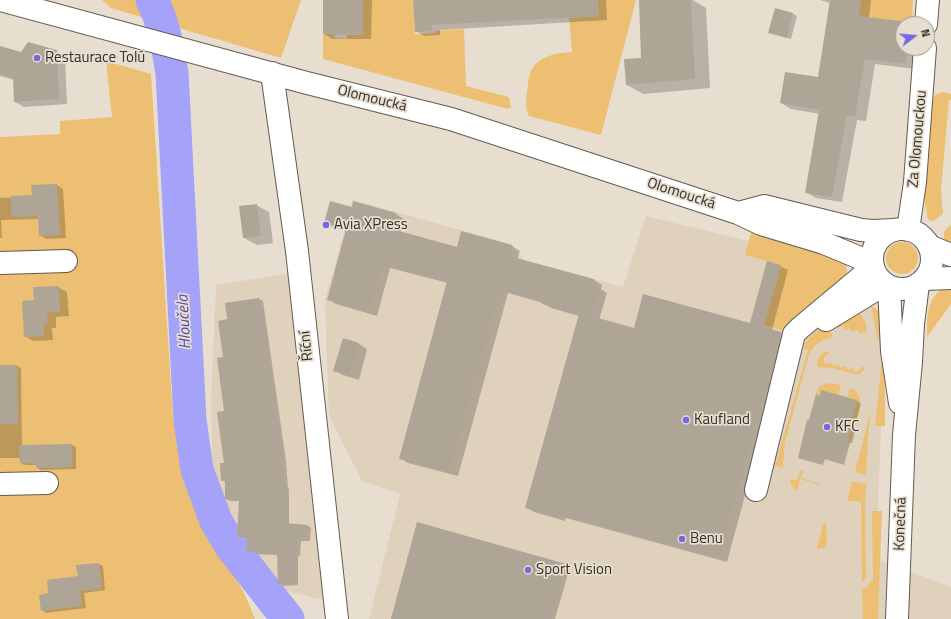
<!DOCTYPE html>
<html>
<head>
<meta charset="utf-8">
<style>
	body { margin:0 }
	#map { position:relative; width:951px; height:619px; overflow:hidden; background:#e8decf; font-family:"Titillium Web",sans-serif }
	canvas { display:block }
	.north { position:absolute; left:895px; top:16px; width:40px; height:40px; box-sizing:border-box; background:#e8decf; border:1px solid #a0988d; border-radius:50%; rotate:74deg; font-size:11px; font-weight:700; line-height:16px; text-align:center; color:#34302b }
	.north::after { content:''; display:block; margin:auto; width:14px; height:18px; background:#7469e4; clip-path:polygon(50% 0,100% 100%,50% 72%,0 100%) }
</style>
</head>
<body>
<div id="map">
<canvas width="951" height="619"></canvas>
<div class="north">N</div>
</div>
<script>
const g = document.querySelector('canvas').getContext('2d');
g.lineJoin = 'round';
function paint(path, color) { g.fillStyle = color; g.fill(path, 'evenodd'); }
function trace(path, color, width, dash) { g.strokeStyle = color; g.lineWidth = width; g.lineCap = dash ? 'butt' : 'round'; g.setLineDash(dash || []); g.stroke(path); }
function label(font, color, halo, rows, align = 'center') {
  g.font = font + ' "Titillium Web",sans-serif'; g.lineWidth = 3.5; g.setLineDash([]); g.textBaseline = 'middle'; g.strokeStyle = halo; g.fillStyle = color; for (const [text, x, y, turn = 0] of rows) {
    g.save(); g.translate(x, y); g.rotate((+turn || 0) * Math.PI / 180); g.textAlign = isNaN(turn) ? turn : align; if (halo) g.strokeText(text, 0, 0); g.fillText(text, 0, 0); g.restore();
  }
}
paint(new Path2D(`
	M353,200L511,244L524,260L623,287L646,216L825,260L885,324L876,559L951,587V619H369L400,494L362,481L329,416L325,299Z
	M291,273L328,598L319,599L269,587L237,549L212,464L211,400L216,285Z`), '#dfd1bc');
paint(new Path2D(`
	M102,0H301L281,58L111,8Z
	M363,0H413L415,34L435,33V31L464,29L466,86L509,97L511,108H508V109L323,59V34H335V38L346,39L347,35H363Z
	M598,0H636L601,135L529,116C525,107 526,101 527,92C528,86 528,79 530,73C537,56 556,53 572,52L569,18L598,16Z
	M860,0H913L912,24L858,16Z
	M106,61L151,74L173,418L190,495L245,595L255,619H0V137L60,134V121L112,117Z
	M942,92L951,94V100H949L941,190L943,214L933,221L928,220L924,198L932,102L935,95Z
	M950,225L951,226V247L944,239V232Z
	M752,229L843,260L846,264L847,275L788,332L764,325L781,265L745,255Z
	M886 258a16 16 0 1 1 32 0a16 16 0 1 1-32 0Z
	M951,287V304L927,337C927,318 926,291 951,287Z
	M871,306L879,310L885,350V426H875L884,340H878Z
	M857,309L866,323L867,340L865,332L859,334L858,330L852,332L850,328L844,330V326L837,328L836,325L829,326L832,335L831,338C820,339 814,345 809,355L785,442L783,468L771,465V462L776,463L808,350L803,348C811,329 839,318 857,309Z
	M825,351L829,352V353L824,357V362L827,364L830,362L834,366L837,364L841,368L844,366L849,370L851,368L856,372L865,365L864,370L858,375L832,368L818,367L817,365L818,359Z
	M828,383L841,385L838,395L821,391L820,396L816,394L820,386Z
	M850,388C855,390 859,393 860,399C861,411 853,431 850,443L848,442L852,425H851L857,401L847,397Z
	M871,410L868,436L866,475L855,472Z
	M801,470H803L801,478L821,484V485L800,479L797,492L791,484L790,479L797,480Z
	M852,481L866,484L865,509L866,578L862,583L861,503L859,501H847Z
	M872,511H882L878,619H863L862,589L866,588L873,579Z
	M824,522L826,523L827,544L824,548L817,549V547Z`), '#ecbf72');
paint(new Path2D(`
	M324,0H372L371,39H332L324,34Z
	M414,0H606L607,20L440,30V35L424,36L416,31Z
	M640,0H693L706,8L710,88L643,94L627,85L643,59Z
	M820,0H871L869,18L910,24H903V48H917L915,69L875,64L866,121L857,120L842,202L816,198L806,192L820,114L791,109L781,103L819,79L830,3Z
	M793,14L797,16L791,39L769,32Z
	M0,47L21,53L56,51L65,56L67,104L24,107L15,102L14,80L0,76Z
	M57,185L63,189L66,238L46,239L40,235L39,219L1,220L2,238H0V198L33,196Z
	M256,205L269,212L273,243L257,245L244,238Z
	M353,208L396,214L404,219L400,233L458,248L512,246L520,251L517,260L594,280L602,285L601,289L607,293L599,320L635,330L751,325L780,266L788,270L772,330L780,333L788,337L727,562L566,518L565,521L534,512L526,507L579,316L551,308L543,303L508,293L458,476L408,463L400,458L448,283L390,268L377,316L336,304L328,299L346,231L333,227L325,222Z
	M58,287L67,292L69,316L56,317V328H52L53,340L33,341L25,336L35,301Z
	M259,299L263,301L286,461L288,488L289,489V524L307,525L311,528L310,541H301L300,556H298V585L283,586L279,584L278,555L252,554L248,552V539L242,538L238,536L240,501H230L226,499V482L222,480L225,464L224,358L229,320Z
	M343,339L359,344L367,349L359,380L343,375L335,370Z
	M0,366H17L21,368L22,446L72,445L76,447V469L41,470L37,468V465H25L21,463L20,458H0Z
	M822,392L857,401L861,404L854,428H856L852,443H850L844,465L825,459L823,465L799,458L809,422Z
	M418,523L566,565L570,567L555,619H391Z
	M99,564L103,566L105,590L84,593L86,608L46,613L42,610L49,594Z`), '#0003');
trace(new Path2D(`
	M152,0C164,23 168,48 172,73L190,420L197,470L216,521L230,545L288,619`), '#a4a2f9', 33);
paint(new Path2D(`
	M323,0H363V35L323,34Z
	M413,0H598L599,16L432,25V31L415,32Z
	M639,0H691L695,79L626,85L624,59L641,58Z
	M830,0H861L859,16L909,22V24H903V48H907L906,64L865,59L855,116L847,115L832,197L805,193L819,110L780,103L785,72L818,77Z
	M775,8L793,13L787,38L768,33Z
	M28,42L57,50L59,99L14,102L13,78L0,74V46L21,52Z
	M57,184L60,235L39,236L38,216L11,217V196L32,195L31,185Z
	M330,201L352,207L353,201L396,213L392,229L457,247L461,231L512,245L509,256L594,279L593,285L599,287L591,316L634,328L643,294L750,323L767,261L781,265L763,327L781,332L719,558L558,514L557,517L525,508L579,314L542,304V301L500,290L449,472L399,459L447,281L382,264L369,312L327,300L346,229L324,223Z
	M257,204L261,236L243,238L239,206Z
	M59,286L60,312H47L48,324H44V336L24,337L22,301L34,300L33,287Z
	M259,298L282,458L284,485H286L285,523L307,525L306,539H297L296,554H294L295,584H278L277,553L247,552V537H237L239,500L225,499V480L221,481L220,463H224L217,412L224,411L217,358L223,357L218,321L227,319L225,303Z
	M343,338L359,343L350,376L333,371Z
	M0,365H17L18,424H0Z
	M821,390L857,400L851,425H852L848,442L846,441L840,463L821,458L819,464L798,458L807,420H809L816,394L820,396Z
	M72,444V467L36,468V463H20L19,445Z
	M417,522L566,564L551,619H391Z
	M99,563L102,589L80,591L82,606L41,611L39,595L48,593L47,580L78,576L76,565Z`), '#aea597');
const minor = new Path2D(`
	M272,73L297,251L337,619
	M0,263L66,261
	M826,320L885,284
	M0,484L47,483
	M756,490L794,334L800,328L873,267`);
const tertiary = new Path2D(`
	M1,0L307,83L451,119L738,213L761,224L824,243L872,263
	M738,213L764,206L861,230L873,231L894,230
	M929,246L951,255
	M924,279L951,278`);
const secondary = new Path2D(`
	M926,24L928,0
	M872 259a30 30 0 1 1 60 0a30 30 0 1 1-60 0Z
	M908,230L915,182L925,48
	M889,286L892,351L900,403
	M897,619L904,435L911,362L913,324L918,284`);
trace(minor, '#635b4e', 24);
trace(tertiary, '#635b4e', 24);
trace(secondary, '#635b4e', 24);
trace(minor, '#fff', 22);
trace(tertiary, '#fff', 22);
trace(secondary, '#fff', 22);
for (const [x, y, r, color] of [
	[37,58,4,"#7469e4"],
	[326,225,4,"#7469e4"],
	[686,420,4,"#7469e4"],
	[827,427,4,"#7469e4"],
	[682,539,4,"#7469e4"],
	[528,570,4,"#7469e4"]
]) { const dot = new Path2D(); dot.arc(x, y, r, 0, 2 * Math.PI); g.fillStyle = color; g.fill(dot); trace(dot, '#e8decf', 1.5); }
label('15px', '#34302b', '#e8decf', [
	["Restaurace Tolú",45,58],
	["Avia XPress",334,225],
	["Kaufland",694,420],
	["KFC",835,427],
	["Benu",690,539],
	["Sport Vision",536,570]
], 'left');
label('15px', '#34302b', '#e8decf', [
	["Olomoucká",372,99,14],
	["Za Olomouckou",918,139,-85],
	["Olomoucká",681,194,18],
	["Říční",307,346,-96],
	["Konečná",901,524,-88]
]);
label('italic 16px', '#5146a9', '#e8decf', [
	["Hloučela",185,322,-93]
]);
</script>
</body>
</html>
